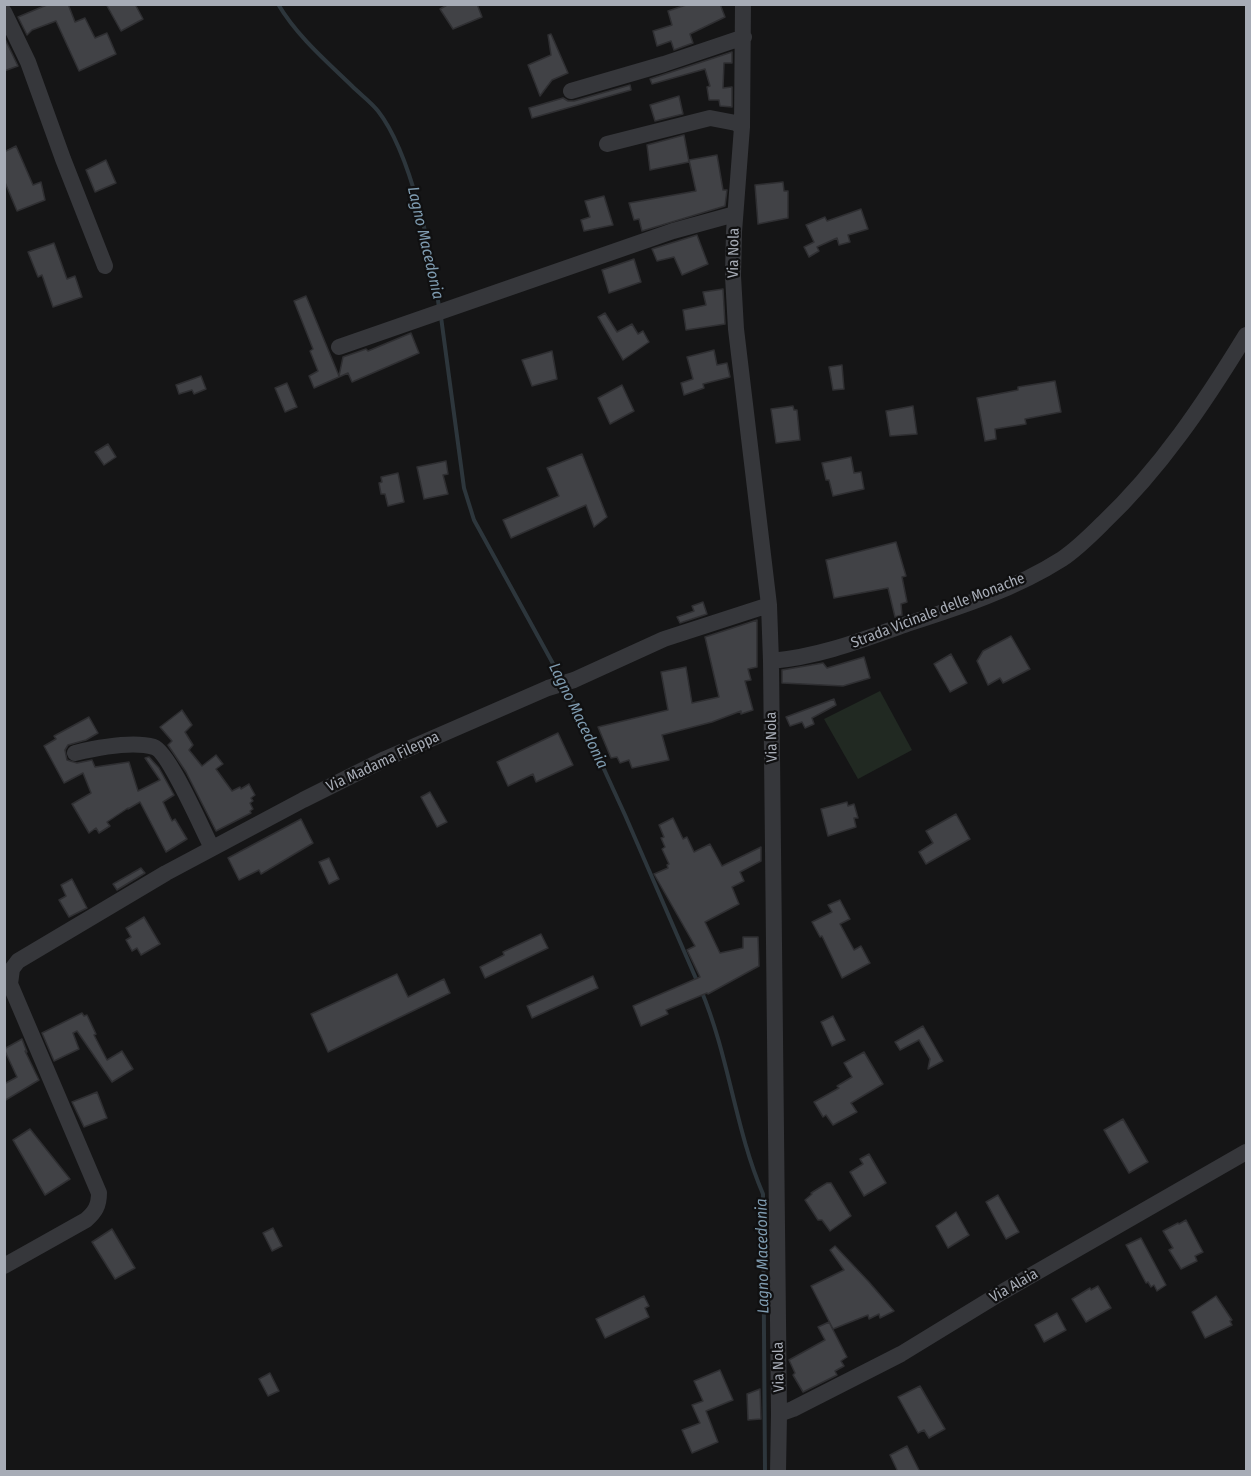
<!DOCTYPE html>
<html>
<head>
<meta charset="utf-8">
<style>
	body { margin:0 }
	#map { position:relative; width:1251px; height:1476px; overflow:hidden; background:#151516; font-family:"Fira Sans Condensed",sans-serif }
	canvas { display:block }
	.frame { position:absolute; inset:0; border:6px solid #a7acb6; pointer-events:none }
</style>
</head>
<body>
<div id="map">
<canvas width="1251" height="1476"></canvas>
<div class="frame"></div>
</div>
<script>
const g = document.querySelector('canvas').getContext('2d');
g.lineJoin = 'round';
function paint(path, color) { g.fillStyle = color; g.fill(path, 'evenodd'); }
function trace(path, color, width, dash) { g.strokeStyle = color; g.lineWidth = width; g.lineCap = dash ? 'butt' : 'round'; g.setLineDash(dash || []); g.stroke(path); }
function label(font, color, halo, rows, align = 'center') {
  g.font = font + ' "Fira Sans Condensed",sans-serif'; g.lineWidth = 4.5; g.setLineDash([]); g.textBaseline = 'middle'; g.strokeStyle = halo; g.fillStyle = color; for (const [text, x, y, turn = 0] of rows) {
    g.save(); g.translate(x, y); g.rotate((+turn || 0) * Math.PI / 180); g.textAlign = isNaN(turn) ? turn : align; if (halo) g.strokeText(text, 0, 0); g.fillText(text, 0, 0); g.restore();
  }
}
paint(new Path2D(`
	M880,691L912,750L858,779L824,719Z`), '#212922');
trace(new Path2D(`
	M278,4C297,36 325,60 352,86C360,94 371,102 378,111C411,153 432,254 439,307
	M441,317L464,488L474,520L562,680
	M566,686L625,815L697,981
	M701,990C729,1056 735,1129 763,1194L765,1472`), '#2d363c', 4);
const building = new Path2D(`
	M49,4H68L75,22L85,18L95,38L107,33L116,54L79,71L56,21L32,30L27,35L18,17Z
	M106,4H135L143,19L121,31Z
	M449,4H477L482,17L453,29L440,9Z
	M689,4H720L725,17L690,34L693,43L674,50L671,41L657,46L653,31L672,25L668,11Z
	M551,34L568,73L552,80L540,96L528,65L551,55L548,35Z
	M4,37L18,66L4,71Z
	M732,52V63H724L723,88L732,87V107L720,106L719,100H709L707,87L710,86L705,69L652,84L650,79Z
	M630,85L631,90L532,118L529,108L563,98L568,101H574Z
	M679,96L683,114L655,121L650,105Z
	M684,135L689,162L650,170L647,145Z
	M16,146L33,185L41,182L45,200L17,211L4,180V152Z
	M717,155L723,190H727L725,206L642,231L639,219L634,220L629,203L696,191L689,160Z
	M106,160L116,183L95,192L86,170Z
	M783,182L784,191H788V218L758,224L755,185Z
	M604,196L613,225L584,231L581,220L590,217L585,201Z
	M861,209L868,229L848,235L850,242L839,245L837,238L817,247L819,251L809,257L804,247L814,242L806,225L825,217L827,221Z
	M697,235L708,264L682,275L674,257L657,261L652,249Z
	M54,243L67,279L75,276L82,297L53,307L42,275L38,277L28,252Z
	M634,259L641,282L609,293L602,270Z
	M723,289L725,324L686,330L683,310L706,305L703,292Z
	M306,296L339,376L343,357L366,349L368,351L411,333L419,353L352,382L348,373L314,388L309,376L318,371L310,351L313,349L294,301Z
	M605,313L617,332L632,324L638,334L643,331L649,342L623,360L598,317Z
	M714,350L717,365L727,363L730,377L703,384L704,388L684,395L681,383L693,379L687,357Z
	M552,351L557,379L532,386L522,360Z
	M842,365L844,389L833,390L829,367Z
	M201,376L206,389L194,394L192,390L179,394L176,385Z
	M1055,381L1061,412L1025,419L1026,424L995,429L996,439L985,441L977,398L1018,390V387Z
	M287,383L297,407L285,412L275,388Z
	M622,385L634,411L610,424L598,398Z
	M793,406L794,410H797L800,440L776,443L771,409Z
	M913,406L917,434L890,436L886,411Z
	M108,444L116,457L104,465L95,452Z
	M582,454L607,517L594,527L586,505L511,538L503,520L559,496L547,468Z
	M851,457L854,473L861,472L864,489L833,496L829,480H826L822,463Z
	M446,461L448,474L443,475L448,494L424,499L417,467Z
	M398,473L404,502L388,506L385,494H381L379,483L382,482L381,477Z
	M896,542L906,576L902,577L907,602L901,604L902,615L895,617L888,588L834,598L826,560Z
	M703,602L707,614L680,623L677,617L694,611L692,606Z
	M757,620V667L748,669L751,680L745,681L753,710L741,714V711L712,722L662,735L669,760L632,768L629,760L620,763L617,757L611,758L598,727L668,710L661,672L686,667L692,703L719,697L705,637Z
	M1011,636L1030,669L1003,683L1000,678L988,685L977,661L983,651Z
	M951,654L967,683L950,692L934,664Z
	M864,657L870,678L843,686L782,683V670L823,663L827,668Z
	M834,699L836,705L812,718L814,724L805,728L802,722L790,726L786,717Z
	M182,710L192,725L185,732L193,745L189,750L202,766L216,755L223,764L216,769L232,791L240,787L241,789L249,784L255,795L251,798L253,801L250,803L253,809L250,811L251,813L216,831L186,772L168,745L172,741L160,727Z
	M89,717L98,733L86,740L68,745L65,750L67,760L77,763L92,760L95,767L129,762L138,791L160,780L145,758L149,757L159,768L174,795L163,802L172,821L175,819L187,839L166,852L140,802L128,809V808L107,822L110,826L99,833L96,828L89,833L72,804L91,793L83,773L64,783L44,746L56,739L54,736Z
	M558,733L573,765L536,782L533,774L508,786L497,762Z
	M430,792L447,822L437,827L421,797Z
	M847,802L848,806L854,804L858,818H854L856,827L828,836L821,809Z
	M956,814L970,839L926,864L919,852L933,843L926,831Z
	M673,818L683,839L687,837L694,852L710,844L722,866L761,847V861L740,872L744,881L732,887L739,904L705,922L720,953L743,948V937H758L759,966L708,994L707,993L666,1010L668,1014L641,1026L633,1006L700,977L687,950L695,946L654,874L668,868L667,865L669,864L662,849L665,847L661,838L664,837L659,825Z
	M301,819L313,843L261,874L259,870L239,880L228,858Z
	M329,858L339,879L329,884L319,862Z
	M141,868L145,873L117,890L113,884Z
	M72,879L87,908L69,917L59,900L66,896L61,885Z
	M840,900L850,919L840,924L854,950L861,946L870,963L842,978L822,936L820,937L812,922L832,912L828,905Z
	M144,917L160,944L141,955L137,948L132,951L126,940L131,937L126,928Z
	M541,934L548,948L485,978L480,967L504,955L503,952Z
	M397,974L408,997L444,979L450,993L328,1052L311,1014Z
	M593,976L598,988L532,1018L527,1006Z
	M82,1013L84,1016L87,1015L96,1034L94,1035L107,1060L122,1051L133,1069L112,1082L77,1031L73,1033L79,1049L54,1061L42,1033Z
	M833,1016L845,1040L832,1046L821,1022Z
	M923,1026L943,1061L928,1069L930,1059L919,1040L900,1050L895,1042Z
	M22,1039L27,1052L25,1051L39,1080L4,1101V1084L17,1077L4,1049Z
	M864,1052L883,1084L851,1103L857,1112L833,1125L826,1115L823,1117L814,1102L839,1088L837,1086L852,1077L844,1063Z
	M97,1092L107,1118L84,1127L72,1102Z
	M1123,1119L1148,1162L1129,1173L1104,1130Z
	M30,1129L70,1179L45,1195L13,1140Z
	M869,1154L886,1183L864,1196L850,1172L863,1164L860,1159Z
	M827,1183H831L851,1216L830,1231L822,1220H818L805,1200L812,1194L811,1193Z
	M998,1195L1019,1232L1006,1239L986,1202Z
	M956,1212L969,1235L948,1248L936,1226Z
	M1186,1220L1203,1252L1195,1256L1197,1261L1181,1269L1169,1250L1173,1248L1163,1231L1178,1223L1179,1224Z
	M273,1228L282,1246L272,1251L263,1233Z
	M112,1229L135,1268L115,1279L92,1242Z
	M1141,1238L1166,1285L1157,1291L1154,1285L1151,1287L1148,1282L1146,1283L1126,1245Z
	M835,1246L869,1282L894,1311L880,1318L879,1314L869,1319L868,1315L833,1329L811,1286L844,1270L830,1250Z
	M1098,1286L1111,1308L1086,1322L1072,1299L1090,1288L1091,1290Z
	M644,1296L649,1306L645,1308L649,1317L605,1338L596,1319Z
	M1216,1296L1232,1320L1230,1321L1232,1325L1205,1338L1192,1312Z
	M1057,1313L1066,1330L1044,1342L1035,1325Z
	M829,1322L847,1357L841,1361L844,1366L835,1371L837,1375L803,1392L793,1375L795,1373L789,1360L825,1340L818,1327Z
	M720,1370L733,1400L706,1411L718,1442L692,1453L682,1430L700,1423L692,1405L703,1401L694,1381Z
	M270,1373L279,1391L268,1396L259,1379Z
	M920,1386L945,1429L929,1438L924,1430L918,1433L898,1397Z
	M760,1389L761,1419L748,1420L747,1394Z
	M907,1446L920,1472H898L890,1455Z`);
paint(building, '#414246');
trace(building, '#2f2f32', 1.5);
trace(new Path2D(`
	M743,4L742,127L734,232L733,276L736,329L769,605L771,661L779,1414L778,1472
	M4,12L28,62L63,159L105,266
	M571,91L664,64L744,37
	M607,144L710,118L736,123L742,127
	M339,347L673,231L735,214
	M771,661C819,657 862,640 907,624C960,607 1015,589 1062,559C1077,549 1090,536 1103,523C1161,468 1205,402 1246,335
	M75,753C96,748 133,741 154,747C169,752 203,831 212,848
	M4,1266L86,1220C95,1212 99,1206 99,1193L10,984L12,969L18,961L166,873L303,800L385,759L548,688L574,680L664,639L769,605
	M779,1414L793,1409L901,1354L1004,1291L1246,1152`), '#36373b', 16);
label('15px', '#a7acb6', '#101011', [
	["Via Nola",734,253,-89],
	["Strada Vicinale delle Monache",938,611,-21],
	["Via Nola",772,737,-91],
	["Via Madama Fileppa",383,762,-25],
	["Via Alaia",1014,1286,-30],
	["Via Nola",779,1367,-91]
]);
label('italic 16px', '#7f9cb1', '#101011', [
	["Lagno Macedonia",425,243,77],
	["Lagno Macedonia",578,716,64],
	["Lagno Macedonia",763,1256,-91]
]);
</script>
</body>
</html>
